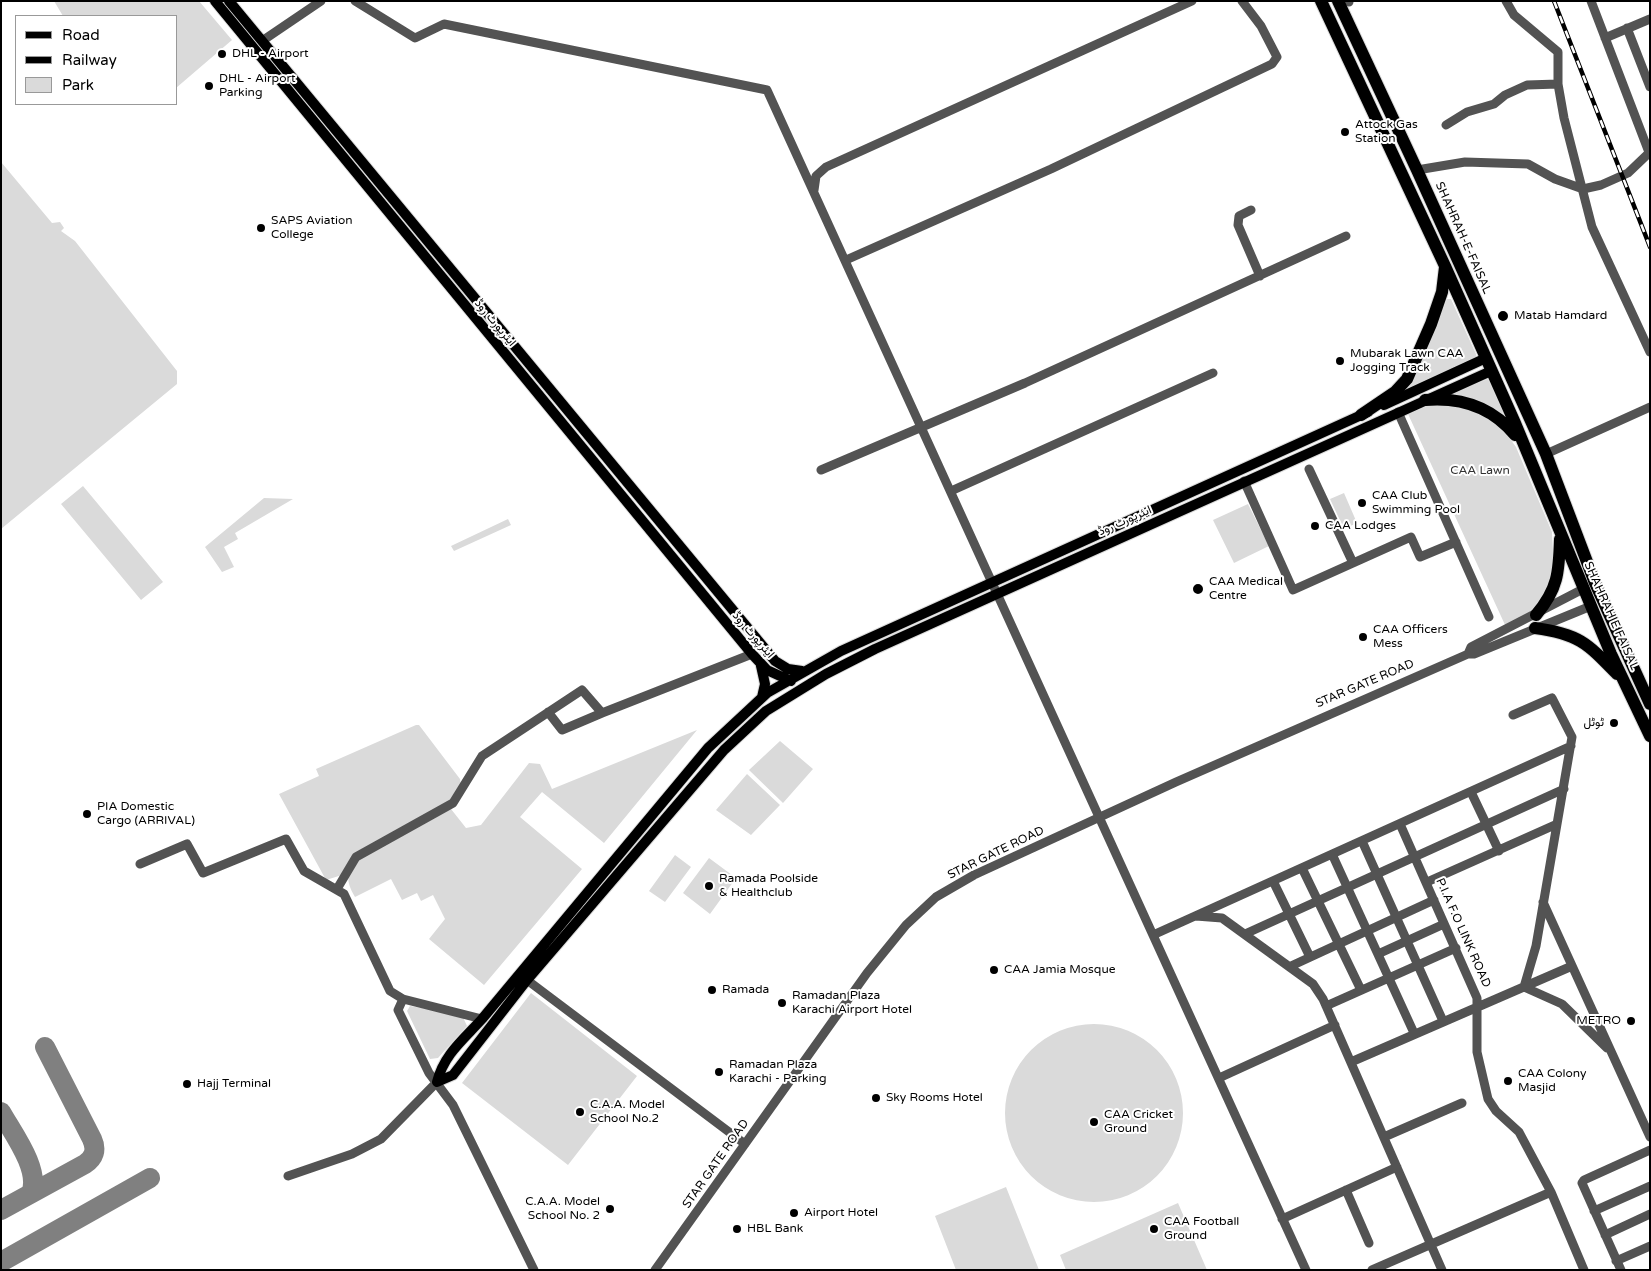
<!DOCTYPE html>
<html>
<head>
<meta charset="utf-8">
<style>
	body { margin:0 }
	#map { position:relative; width:1651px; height:1271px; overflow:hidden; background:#fff; font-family:"Varela Round",sans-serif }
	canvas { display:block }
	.frame { position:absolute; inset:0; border:2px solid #000; pointer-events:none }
	.legend { position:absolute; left:15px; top:15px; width:162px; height:90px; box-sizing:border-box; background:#fff; border:1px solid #999; margin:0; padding:6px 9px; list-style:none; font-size:15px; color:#000 }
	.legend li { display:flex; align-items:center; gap:10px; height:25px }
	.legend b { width:25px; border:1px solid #999 }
</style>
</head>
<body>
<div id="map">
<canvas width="1651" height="1271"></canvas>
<div class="frame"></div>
<ul class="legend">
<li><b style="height:6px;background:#000"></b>Road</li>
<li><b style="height:6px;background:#000"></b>Railway</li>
<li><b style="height:14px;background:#dadada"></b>Park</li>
</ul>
</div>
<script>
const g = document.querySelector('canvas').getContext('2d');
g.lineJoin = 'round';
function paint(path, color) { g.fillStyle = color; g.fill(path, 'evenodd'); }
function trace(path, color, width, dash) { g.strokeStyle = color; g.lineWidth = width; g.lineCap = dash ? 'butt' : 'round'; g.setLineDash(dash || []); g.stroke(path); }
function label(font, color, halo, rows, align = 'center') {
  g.font = font + ' "Varela Round",Vazirmatn,sans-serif'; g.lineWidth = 4; g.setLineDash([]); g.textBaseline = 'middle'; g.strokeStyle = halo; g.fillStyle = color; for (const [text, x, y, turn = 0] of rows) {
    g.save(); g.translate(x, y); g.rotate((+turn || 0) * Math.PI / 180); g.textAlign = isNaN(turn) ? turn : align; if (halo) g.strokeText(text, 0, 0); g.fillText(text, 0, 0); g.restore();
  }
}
paint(new Path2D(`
	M54,1H199L232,40L176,88V16H63Z
	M1,162L52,223L60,222L64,228L61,231L75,241L177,371V384L1,529Z
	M1447,299H1451L1476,354V359L1407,391Z
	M1488,379L1503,412L1501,415L1452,393Z
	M1436,405H1456L1486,417L1505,432L1516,447L1552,532L1554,576L1536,606L1526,616L1506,627L1408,414L1421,408Z
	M83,486L163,582L141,600L61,504Z
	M1344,493L1357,523L1344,529L1330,499Z
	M264,498L293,499L235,533L238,539L224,547L234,567L222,572L205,547Z
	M1248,504L1269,546L1234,563L1213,520Z
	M508,519L511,525L454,551L451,546Z
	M416,725H419L460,779L461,785L452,799L354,854L342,875L326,880L279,794L319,776L316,769Z
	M697,730L604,843L542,792L520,817L582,869L484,985L429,939L445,919L433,895L421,901L417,893L402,900L391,879L355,897C345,879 347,876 357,858L451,809L466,828L481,825L529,763L540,764L552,789Z
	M780,741L813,769L783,803L749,770Z
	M747,774L780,805L751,835L716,810Z
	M675,855L691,867L665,902L649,891Z
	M709,858L736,878L710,914L683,893Z
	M531,993L637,1076L568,1165L462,1083Z
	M410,1006L462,1015L467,1026L438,1058L430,1059L407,1011Z
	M1005 1113a89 89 0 1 1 178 0a89 89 0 1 1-178 0Z
	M1006,1187L1039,1270H956L935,1216Z
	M1178,1203L1207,1270H1066L1060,1255Z`), '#dadada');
trace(new Path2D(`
	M1,1112C12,1132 41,1170 31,1193
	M1,1210L85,1164C94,1158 97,1150 92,1139L45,1047
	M1,1262L150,1178`), '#808080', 20);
const major = new Path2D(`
	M215,1L752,654L767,670L791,681
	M229,1L775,661L788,669L802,671
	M1384,405L1486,358
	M761,666L765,684L762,697
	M437,1082C444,1054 464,1039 482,1019L708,748L767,693L841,651L1368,412
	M437,1082L453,1075L527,980L724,750L766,711L826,674L875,649L1491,371`);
const highway = new Path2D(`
	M1321,1L1445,266L1515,423L1611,654L1650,736
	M1338,1L1417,170L1546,454L1595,583L1650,704
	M1425,400C1460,397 1492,407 1515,435
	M1361,415L1395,392L1407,379L1431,324L1442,292L1445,267
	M1536,615C1558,589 1559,572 1560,539
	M1535,628C1579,634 1587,643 1617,674`);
trace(major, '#dbdbdb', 12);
trace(highway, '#dbdbdb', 14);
trace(new Path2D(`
	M355,1L415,38L444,24L767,90L1306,1270
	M1348,1L1349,2
	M1506,1L1514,15L1558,52V84L1564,118L1592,227L1650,352
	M1591,1L1650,155
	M1627,28L1650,87
	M1605,38L1650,19
	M262,41L321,1
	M1446,125L1467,112L1494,104L1505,95L1527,85L1558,84
	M1417,170L1465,162L1528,164L1555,179L1583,189L1601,185L1628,173L1650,152
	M814,190L816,176L826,167L1192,1
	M1251,210L1239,216L1238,225L1260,276
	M846,260L1051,169L1272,64L1277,57L1261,26L1242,1
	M1398,412L1489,617
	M1546,454L1650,407
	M1309,469L1353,563
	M821,470L1025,383L1346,236
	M1244,481L1293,590L1411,537L1420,557L1456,542
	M951,491L1213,373
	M1468,654L1471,647L1583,589
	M548,712L562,730L602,713
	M1513,715L1552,698L1572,737L1536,946L1524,987L1562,1004L1607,1048
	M1471,792L1499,851
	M1400,824L1477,998V1052L1488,1099L1496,1111L1519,1132L1551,1192L1584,1270
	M1362,841L1443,1021
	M1332,854L1414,1033
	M140,864L187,844L203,873L286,839L304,871L344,894L390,991L403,999L482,1019
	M1302,868L1361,990
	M1273,881L1310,957
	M1427,882L1557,824
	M337,889L356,857L453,803L482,756L582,690L602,713L752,654
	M1543,902L1650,1137
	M1196,916L1222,918L1313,984L1323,999L1442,1270
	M1245,934L1564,789
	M1153,935L1571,746
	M1378,954L1444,924
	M1291,966L1434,900
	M527,980L745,1144
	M403,999L398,1010L429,1073L453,1105L534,1270
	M1326,1006L1456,948
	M1351,1062L1572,966
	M1219,1078L1335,1025
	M1384,1137L1462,1103
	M288,1176L352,1154L381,1139L437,1082
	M1346,1190L1369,1243
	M1594,1211L1650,1186
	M1282,1219L1397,1167
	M1605,1235L1650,1214
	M1616,1261L1650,1246
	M655,1270L867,973L906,925L936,897L974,875L1176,782L1468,654H1474L1591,606
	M1372,1270L1551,1192
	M1621,1270L1582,1183L1584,1180L1650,1150`), '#535353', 9);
trace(major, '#000', 10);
trace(highway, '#000', 12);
const rail = new Path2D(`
	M1554,1L1650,247`);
trace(rail, '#000', 4.5);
trace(rail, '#fff', 2.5, [8]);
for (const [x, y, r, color] of [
	[222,54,5,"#000"],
	[209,86,5,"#000"],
	[1345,132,5,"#000"],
	[261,228,5,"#000"],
	[1503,316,6,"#000"],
	[1340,361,5,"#000"],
	[1362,503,5,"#000"],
	[1315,526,5,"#000"],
	[1198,589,6,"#000"],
	[1363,637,5,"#000"],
	[1614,723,5,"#000"],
	[87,814,5,"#000"],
	[709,886,5,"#000"],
	[994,970,5,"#000"],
	[712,990,5,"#000"],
	[782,1003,5,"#000"],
	[1631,1021,5,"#000"],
	[719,1072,5,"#000"],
	[1508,1081,5,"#000"],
	[187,1084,5,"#000"],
	[876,1098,5,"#000"],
	[580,1112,5,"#000"],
	[1094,1122,5,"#000"],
	[610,1209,5,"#000"],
	[794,1213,5,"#000"],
	[737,1229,5,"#000"],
	[1154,1229,5,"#000"]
]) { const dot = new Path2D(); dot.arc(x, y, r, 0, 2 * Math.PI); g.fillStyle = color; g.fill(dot); trace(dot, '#fff', 2); }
label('12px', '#000', '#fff', [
	["DHL - Airport",232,54],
	["DHL - Airport",219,79],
	["Parking",219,93],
	["Attock Gas",1355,125],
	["Station",1355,139],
	["SAPS Aviation",271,221],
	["College",271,235],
	["Matab Hamdard",1514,316],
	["Mubarak Lawn CAA",1350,354],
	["Jogging Track",1350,368],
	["CAA Club",1372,496],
	["Swimming Pool",1372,510],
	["CAA Lodges",1325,526],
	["CAA Medical",1209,582],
	["Centre",1209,596],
	["CAA Officers",1373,630],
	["Mess",1373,644],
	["ٹوٹل",1604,723,"right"],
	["PIA Domestic",97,807],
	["Cargo (ARRIVAL)",97,821],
	["Ramada Poolside",719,879],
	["& Healthclub",719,893],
	["CAA Jamia Mosque",1004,970],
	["Ramada",722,990],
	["Ramadan Plaza",792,996],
	["Karachi Airport Hotel",792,1010],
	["METRO",1621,1021,"right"],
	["Ramadan Plaza",729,1065],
	["Karachi - Parking",729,1079],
	["CAA Colony",1518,1074],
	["Masjid",1518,1088],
	["Hajj Terminal",197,1084],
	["Sky Rooms Hotel",886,1098],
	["C.A.A. Model",590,1105],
	["School No.2",590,1119],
	["CAA Cricket",1104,1115],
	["Ground",1104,1129],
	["C.A.A. Model",600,1202,"right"],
	["School No. 2",600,1216,"right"],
	["Airport Hotel",804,1213],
	["CAA Football",1164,1222],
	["Ground",1164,1236],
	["HBL Bank",747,1229]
], 'left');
label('12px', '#000', '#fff', [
	["SHAHRAH-E-FAISAL",1463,238,66],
	["ایئرپورٹ روڈ",495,323,50],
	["ایئرپورٹ روڈ",1125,521,-24],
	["SHAHRAH E FAISAL",1611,616,66],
	["ایئرپورٹ روڈ",753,635,49],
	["STAR GATE ROAD",1365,684,-23],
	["STAR GATE ROAD",996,853,-26],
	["P.I.A F.O LINK ROAD",1463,933,66],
	["STAR GATE ROAD",716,1164,-55]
]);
label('12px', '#313131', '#fff', [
	["CAA Lawn",1480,471]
]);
</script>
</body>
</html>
